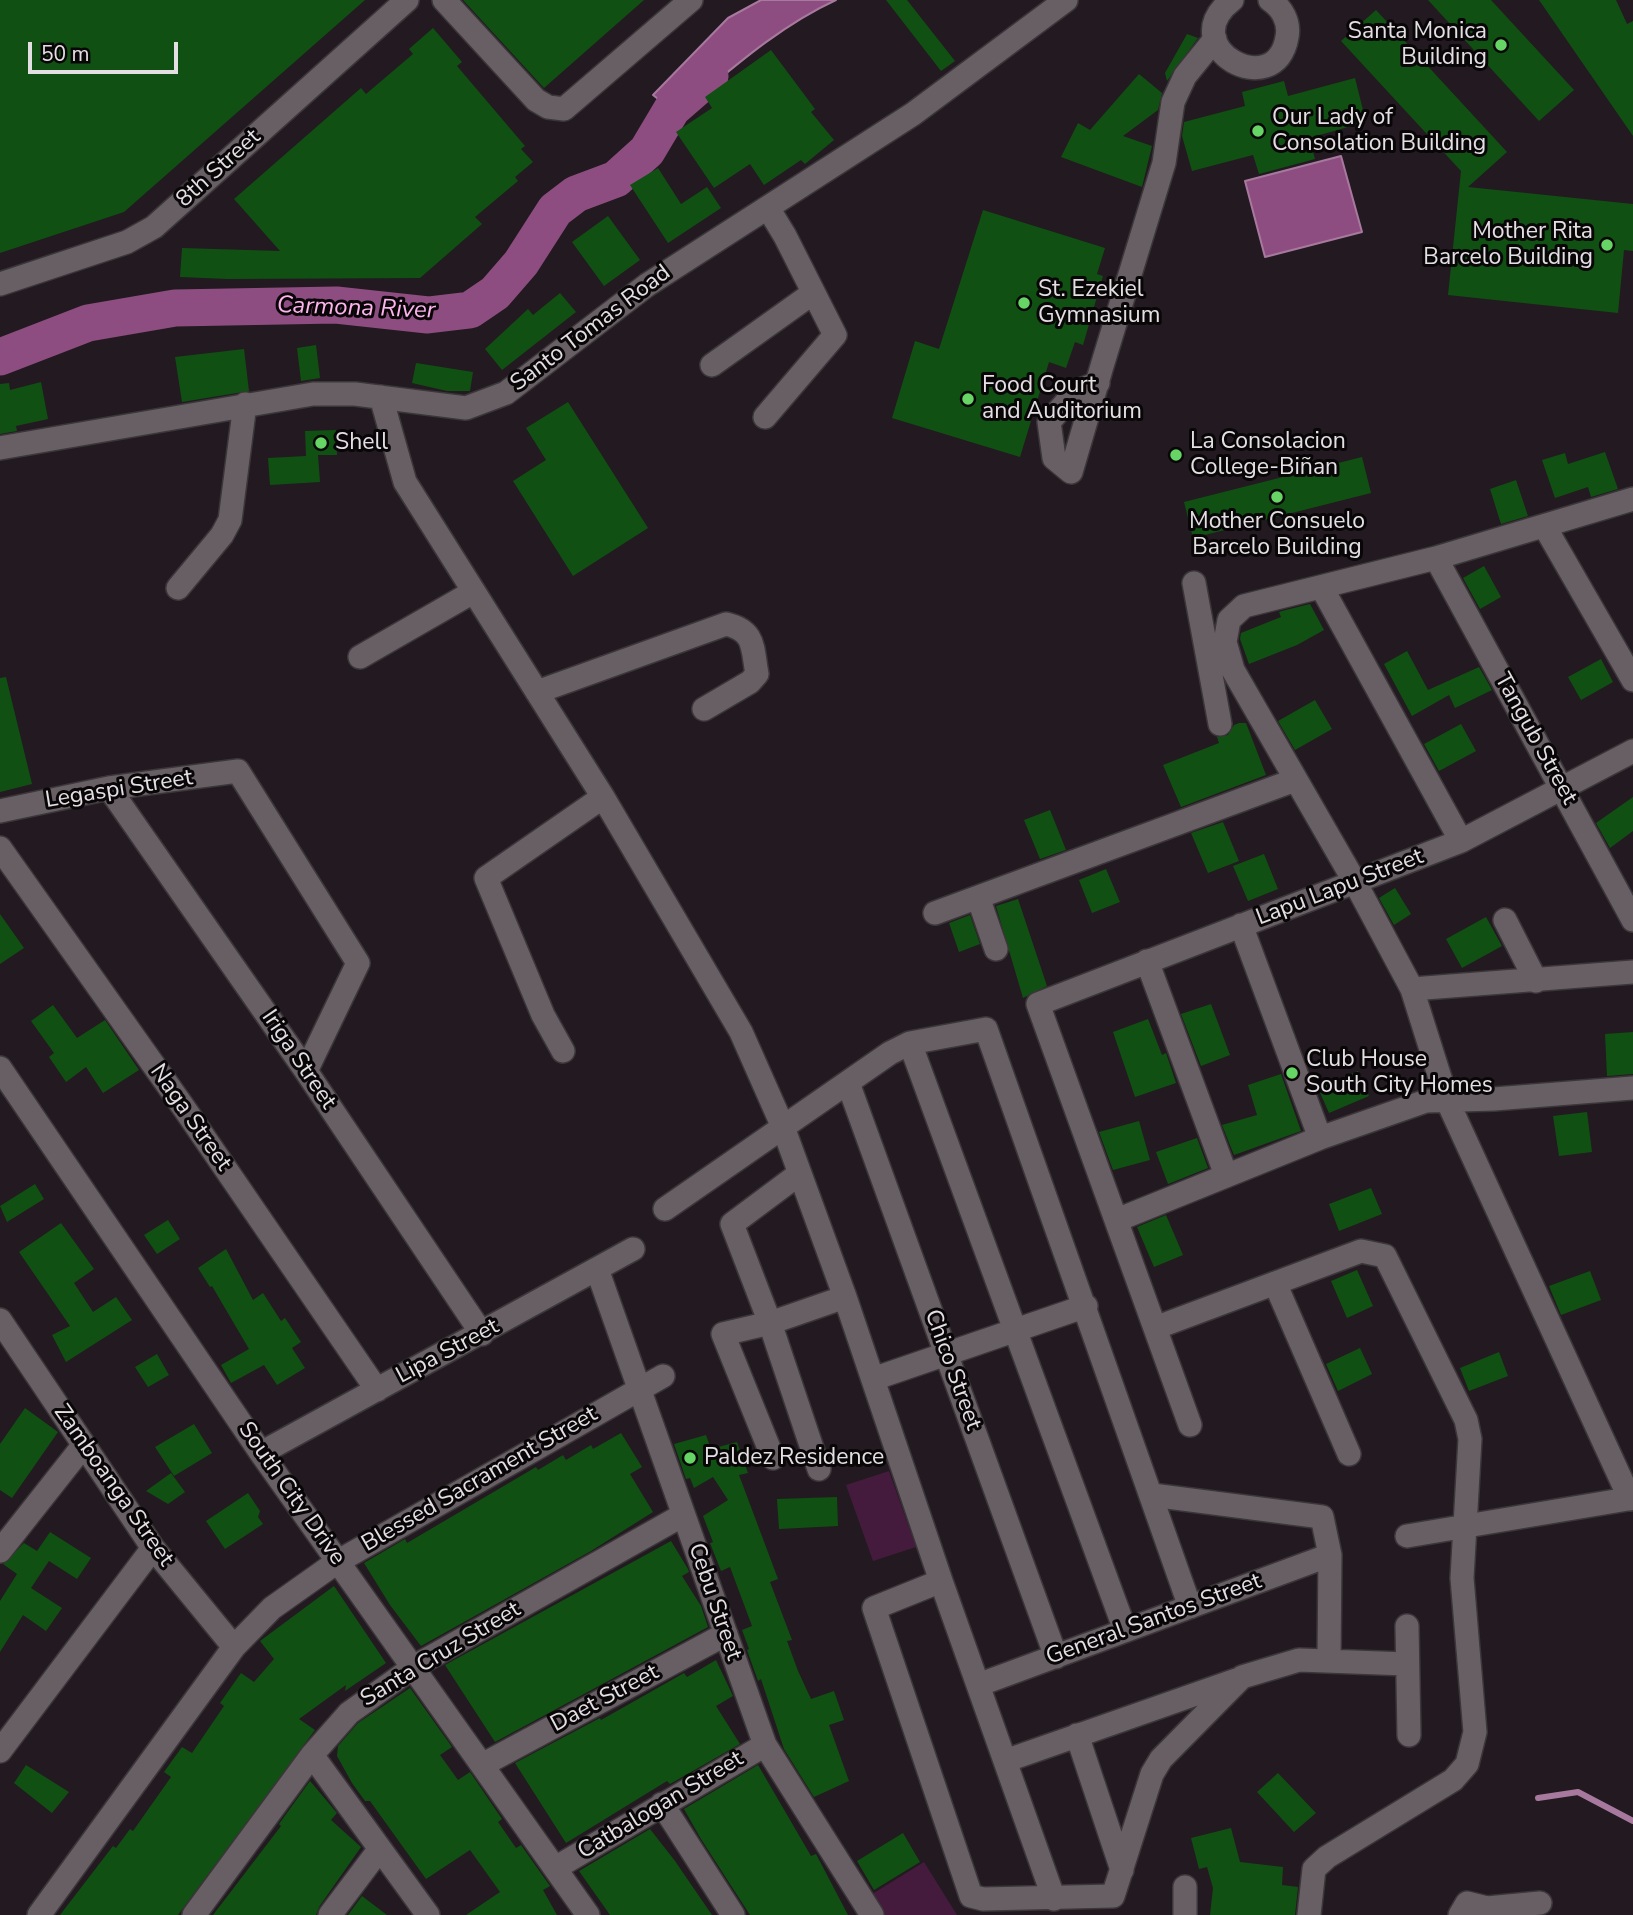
<!DOCTYPE html>
<html>
<head>
<meta charset="utf-8">
<style>
	body { margin:0 }
	#map { position:relative; width:1633px; height:1915px; overflow:hidden; background:#221a20; font-family:"Nunito Sans",sans-serif }
	canvas { display:block }
	.scale { position:absolute; left:28px; top:42px; width:150px; height:32px; box-sizing:border-box; border:4px solid #e4dfe3; border-top:0; padding-left:9px; font-size:21px; line-height:24px; white-space:nowrap; color:#e4dfe3; -webkit-text-stroke:5px #090608; paint-order:stroke }
</style>
</head>
<body>
<div id="map">
<canvas width="1633" height="1915"></canvas>
<div class="scale">50 m</div>
</div>
<script>
const g = document.querySelector('canvas').getContext('2d');
g.lineJoin = 'round';
function paint(path, color) { g.fillStyle = color; g.fill(path, 'evenodd'); }
function trace(path, color, width, dash) { g.strokeStyle = color; g.lineWidth = width; g.lineCap = dash ? 'butt' : 'round'; g.setLineDash(dash || []); g.stroke(path); }
function label(font, color, halo, rows, align = 'center') {
  g.font = font + ' "Nunito Sans",sans-serif'; g.lineWidth = 6; g.setLineDash([]); g.textBaseline = 'middle'; g.strokeStyle = halo; g.fillStyle = color; for (const [text, x, y, turn = 0] of rows) {
    g.save(); g.translate(x, y); g.rotate((+turn || 0) * Math.PI / 180); g.textAlign = isNaN(turn) ? turn : align; if (halo) g.strokeText(text, 0, 0); g.fillText(text, 0, 0); g.restore();
  }
}
paint(new Path2D(`
	M889,1471L916,1547L873,1561L846,1485Z
	M924,1862L957,1915H881L869,1896Z`), '#451b3d');
const water = new Path2D(`
	M761,0H836C777,27 727,73 677,114L653,95L728,18Z
	M1341,156L1362,232L1265,257L1245,181Z`);
paint(water, '#8e4d80');
trace(water, '#a8799e', 2);
trace(new Path2D(`
	M1538,1798L1578,1792L1633,1821`), '#a8799e', 6);
trace(new Path2D(`
	M0,357L88,323L175,308L336,305L428,315L470,310L495,293L521,263L555,210L576,194L616,179L647,151L672,109L710,76`), '#8e4d80', 37);
paint(new Path2D(`
	M0,0H365L124,212L0,253Z
	M463,0H644L544,88Z
	M886,0H907L955,61L941,71Z
	M1428,0H1491L1574,90L1539,121Z
	M1539,0H1616L1627,24L1633,21V136Z
	M1376,10L1507,152L1468,187L1633,204V251L1624,250L1618,313L1448,295L1461,171L1341,41Z
	M433,28L462,62L457,66L525,146L521,149L533,162L515,177L518,181L475,217L482,224L420,278L228,279L180,277L182,248L280,251L234,199L361,88L366,94L413,54L409,49Z
	M1187,34L1198,38L1167,81L1165,73Z
	M771,50L815,109L811,112L834,140L805,164L801,160L764,185L750,164L714,188L676,132L712,108L705,97Z
	M1139,74L1162,93L1158,110L1123,136L1152,146L1142,187L1061,157L1078,123L1090,130Z
	M1355,78L1366,122L1309,138L1315,159L1259,174L1253,155L1192,171L1182,136L1184,122L1245,106L1242,92L1284,81L1288,96Z
	M658,168L681,204L707,187L721,208L668,243L630,185Z
	M983,210L1105,248L1097,274L1103,276L1083,345L1075,342L1066,368L1049,362L1020,457L892,418L915,341L939,349Z
	M608,216L640,260L604,286L572,242Z
	M560,293L576,312L502,370L485,349L528,309L533,315Z
	M316,345L320,378L301,381L297,348Z
	M244,349L249,391L182,402L175,357Z
	M416,363L473,372L470,391H447L412,383Z
	M41,382L48,419L16,426L17,431L0,434V384L9,383L10,390Z
	M568,402L648,528L573,576L513,481L546,460L526,428Z
	M336,430L337,455H318L320,482L270,485L268,458L306,456L305,431Z
	M1605,452L1618,489L1591,497L1588,487L1555,498L1542,460L1565,453L1568,464Z
	M1362,457L1371,493L1193,538L1184,502Z
	M1516,480L1528,516L1501,524L1490,489Z
	M1484,566L1501,597L1480,609L1463,578Z
	M1310,604L1324,630L1297,645L1249,664L1240,639L1241,633L1281,617L1279,612L1282,611Z
	M1407,651L1428,690L1479,667L1492,690L1455,708L1449,695L1412,716L1384,664Z
	M1601,659L1613,682L1581,700L1568,677Z
	M6,677L32,784L0,792V678Z
	M1315,700L1332,729L1295,750L1278,721Z
	M1239,723H1246L1266,775L1181,807L1163,765L1219,743L1217,737L1228,735L1234,725Z
	M1461,724L1476,751L1439,771L1424,744Z
	M1633,797V831L1610,848L1596,823Z
	M1050,810L1066,850L1040,859L1024,820Z
	M1223,822L1239,861L1208,873L1191,833Z
	M1264,854L1278,889L1248,901L1233,866Z
	M1106,869L1120,902L1092,913L1079,880Z
	M1395,888L1411,914L1394,925L1379,898Z
	M1018,899L1047,986L1023,998L996,906Z
	M0,914L24,948L0,964Z
	M970,915L980,944L959,952L949,923Z
	M1486,917L1502,946L1462,968L1446,939Z
	M1211,1004L1230,1055L1201,1066L1181,1014Z
	M53,1005L77,1038L105,1020L139,1070L103,1093L86,1067L66,1082L49,1057L54,1053L31,1021Z
	M1148,1019L1162,1055L1166,1053L1176,1083L1135,1097L1113,1032Z
	M1633,1032V1074L1607,1076L1605,1034Z
	M1358,1071L1369,1096L1329,1113L1318,1088Z
	M1281,1074L1301,1131L1234,1155L1222,1125L1257,1115L1248,1085Z
	M1587,1112L1592,1152L1559,1156L1553,1116Z
	M1139,1121L1150,1160L1113,1170L1099,1132Z
	M1197,1138L1208,1168L1168,1184L1156,1152Z
	M35,1184L44,1199L7,1222L0,1206Z
	M1371,1188L1382,1214L1339,1231L1329,1204Z
	M1166,1215L1183,1255L1154,1267L1137,1227Z
	M168,1220L180,1239L157,1254L144,1235Z
	M61,1223L94,1269L74,1283L93,1312L116,1297L132,1320L66,1362L52,1335L70,1326L19,1252Z
	M226,1249L253,1300L263,1293L281,1321L285,1318L301,1342L292,1348L305,1368L277,1385L264,1365L231,1383L221,1365L249,1349L212,1286L210,1287L198,1268Z
	M1357,1270L1373,1306L1347,1318L1331,1281Z
	M1590,1271L1601,1300L1561,1315L1549,1286Z
	M1360,1348L1372,1374L1338,1391L1326,1364Z
	M1499,1352L1508,1376L1469,1391L1460,1368Z
	M157,1354L169,1375L148,1387L135,1367Z
	M25,1408L58,1432L12,1498L0,1490V1444Z
	M194,1424L212,1453L174,1476L155,1447Z
	M621,1433L642,1467L630,1474L653,1512L591,1551L421,1646L390,1605L364,1563L405,1539L407,1543L536,1467L538,1470L563,1455L566,1460L591,1445L593,1449Z
	M706,1435L711,1449L737,1442L748,1473L739,1475L778,1579L770,1582L792,1640L787,1641L798,1671L811,1699L834,1691L844,1720L829,1725L849,1781L814,1797L784,1749L761,1679L758,1681L747,1650L749,1649L742,1630L752,1626L730,1567L721,1571L710,1543L713,1542L703,1516L728,1500L713,1477L694,1488L690,1478L686,1479L674,1444Z
	M171,1473L185,1492L168,1504L146,1491Z
	M248,1493L260,1511L258,1517L263,1524L225,1549L206,1521Z
	M837,1497L838,1526L779,1529L777,1499Z
	M50,1532L91,1558L77,1579L49,1561L31,1588L62,1608L46,1631L23,1615L0,1652V1601L17,1574L3,1564L24,1543L37,1551Z
	M671,1541L688,1569L689,1572L682,1576L701,1606L708,1627L495,1742L445,1665Z
	M334,1586L386,1663L345,1691L346,1685L299,1719L315,1730L178,1915H60L113,1846L116,1848L130,1829L133,1831L171,1777L164,1772L182,1747L192,1753L224,1706L220,1703L241,1673L254,1682L274,1659L260,1641Z
	M716,1660L733,1696L716,1706L740,1744L670,1784L667,1781L566,1843L515,1763L600,1718L601,1720L684,1673L687,1677Z
	M410,1688L452,1747L440,1755L458,1780L470,1772L502,1819L498,1822L516,1848L521,1845L550,1886L543,1890L557,1915H466L500,1892L470,1850L426,1879L370,1801H365L352,1783L337,1756L338,1746L358,1723Z
	M26,1765L69,1792L52,1813L14,1783Z
	M758,1765L811,1856L816,1854L848,1915H750L701,1839L684,1809Z
	M1278,1773L1316,1813L1294,1832L1257,1792Z
	M310,1781L337,1813L331,1820L361,1847L319,1907L316,1915H213L281,1826L279,1824Z
	M1231,1828L1240,1862L1283,1867L1282,1885L1298,1887L1295,1915H1210L1213,1888L1207,1867L1199,1869L1191,1838Z
	M650,1829L675,1861L712,1915H610L579,1871Z
	M903,1833L920,1862L874,1890L857,1861Z
	M362,1896L387,1915H348Z`), '#115013');
const minor = new Path2D(`
	M444,0L536,100L548,107L564,109L691,0
	M1232,0C1172,47 1276,104 1287,37C1290,22 1282,8 1270,0
	M0,284L127,242L154,227L407,0
	M712,365L813,293
	M1098,383L1075,392L1049,422L1054,458L1071,472L1102,366L1164,163L1173,102L1185,76L1215,39
	M381,397L405,482L603,797L741,1032L783,1127L845,1297L941,1581L1054,1899
	M765,417L835,335L785,236L768,208
	M0,448L313,394H355L466,408L506,393L647,285L913,114L1066,0
	M1545,527L1633,680
	M1436,558L1633,920
	M1194,583L1220,724
	M178,588L222,535L230,520L245,404
	M1322,588L1461,841
	M360,657L473,592
	M537,692L726,624C756,631 752,648 757,674L750,682L704,709
	M109,788L306,1071L482,1334
	M0,811L109,788L238,771L358,963L306,1071
	M0,848L184,1108L377,1390
	M978,897L996,949
	M935,913L1295,780
	M1505,920L1536,981
	M1241,925L1320,1138
	M1147,961L1226,1175
	M1412,989L1633,972
	M910,1043L1125,1630
	M563,1051L543,1015L486,878L603,797
	M0,1068L261,1453L588,1915
	M848,1083L1056,1657
	M799,1174L732,1224L770,1323L819,1469
	M665,1209L890,1053L910,1043L986,1029L1190,1607
	M1117,1220L1320,1138L1426,1101L1494,1099L1633,1088
	M597,1269L765,1745L872,1915
	M1275,1283L1349,1454
	M0,1320L153,1548L234,1647
	M1155,1328L1361,1251L1385,1256L1466,1420L1470,1439L1462,1578L1475,1732L1467,1764L1453,1780L1327,1857L1314,1869L1309,1915
	M873,1379L1086,1306
	M1190,1425L1038,1004L1461,841L1633,751
	M261,1453L633,1249
	M773,1458L723,1334L770,1323L845,1297
	M1152,1495L1322,1517L1330,1555L1329,1661
	M1630,1499L1447,1100L1412,989L1356,884L1233,670L1225,642L1229,620L1244,606L1436,558L1633,499
	M1407,1536L1633,1498
	M0,1551L83,1446
	M941,1581L874,1608L971,1896L983,1899L1113,1896L1152,1774L1161,1759L1242,1677L1299,1660L1407,1664
	M1407,1626L1409,1735
	M978,1685L1330,1555
	M1077,1735L1122,1870
	M0,1751L153,1548
	M312,1755L428,1915
	M1005,1761L1236,1680
	M484,1764L726,1634
	M662,1804L733,1915
	M557,1867L765,1745
	M1185,1887V1915
	M39,1915L234,1647L272,1608L337,1562L663,1376
	M194,1915L312,1755L349,1713L415,1666L683,1515
	M330,1915L379,1850
	M1460,1915L1467,1903L1487,1908L1540,1903`);
trace(minor, '#3b3639', 26);
trace(minor, '#685f65', 23);
for (const [x, y, r, color] of [
	[1501,45,7,"#67d466"],
	[1258,131,7,"#67d466"],
	[1607,245,7,"#67d466"],
	[1024,303,7,"#67d466"],
	[968,399,7,"#67d466"],
	[321,443,7,"#67d466"],
	[1176,455,7,"#67d466"],
	[1277,497,7,"#67d466"],
	[1292,1073,7,"#67d466"],
	[690,1458,7,"#67d466"]
]) { const dot = new Path2D(); dot.arc(x, y, r, 0, 2 * Math.PI); g.fillStyle = color; g.fill(dot); trace(dot, '#090608', 2.5); }
label('23px', '#e4dfe3', '#090608', [
	["Santa Monica",1487,32,"right"],
	["Building",1487,58,"right"],
	["Our Lady of",1272,118],
	["Consolation Building",1272,144],
	["Mother Rita",1593,232,"right"],
	["Barcelo Building",1593,258,"right"],
	["St. Ezekiel",1038,290],
	["Gymnasium",1038,316],
	["Food Court",982,386],
	["and Auditorium",982,412],
	["La Consolacion",1190,442],
	["College-Biñan",1190,468],
	["Shell",335,443],
	["Mother Consuelo",1277,522,"center"],
	["Barcelo Building",1277,548,"center"],
	["Club House",1306,1060],
	["South City Homes",1306,1086],
	["Paldez Residence",704,1458]
], 'left');
label('23px', '#e4dfe3', '#090608', [
	["8th Street",219,169,-42],
	["Santo Tomas Road",591,329,-37],
	["Tangub Street",1535,739,61],
	["Legaspi Street",119,790,-9],
	["Lapu Lapu Street",1340,888,-21],
	["Iriga Street",298,1060,56],
	["Naga Street",190,1118,55],
	["Lipa Street",448,1352,-28],
	["Chico Street",952,1370,70],
	["Blessed Sacrament Street",480,1480,-30],
	["Zamboanga Street",113,1486,55],
	["South City Drive",291,1494,55],
	["Cebu Street",714,1602,71],
	["General Santos Street",1154,1620,-20],
	["Santa Cruz Street",441,1655,-31],
	["Daet Street",605,1699,-28],
	["Catbalogan Street",661,1806,-31]
]);
label('italic 24px', '#feb3ed', '#090608', [
	["Carmona River",356,309,2]
]);
</script>
</body>
</html>
